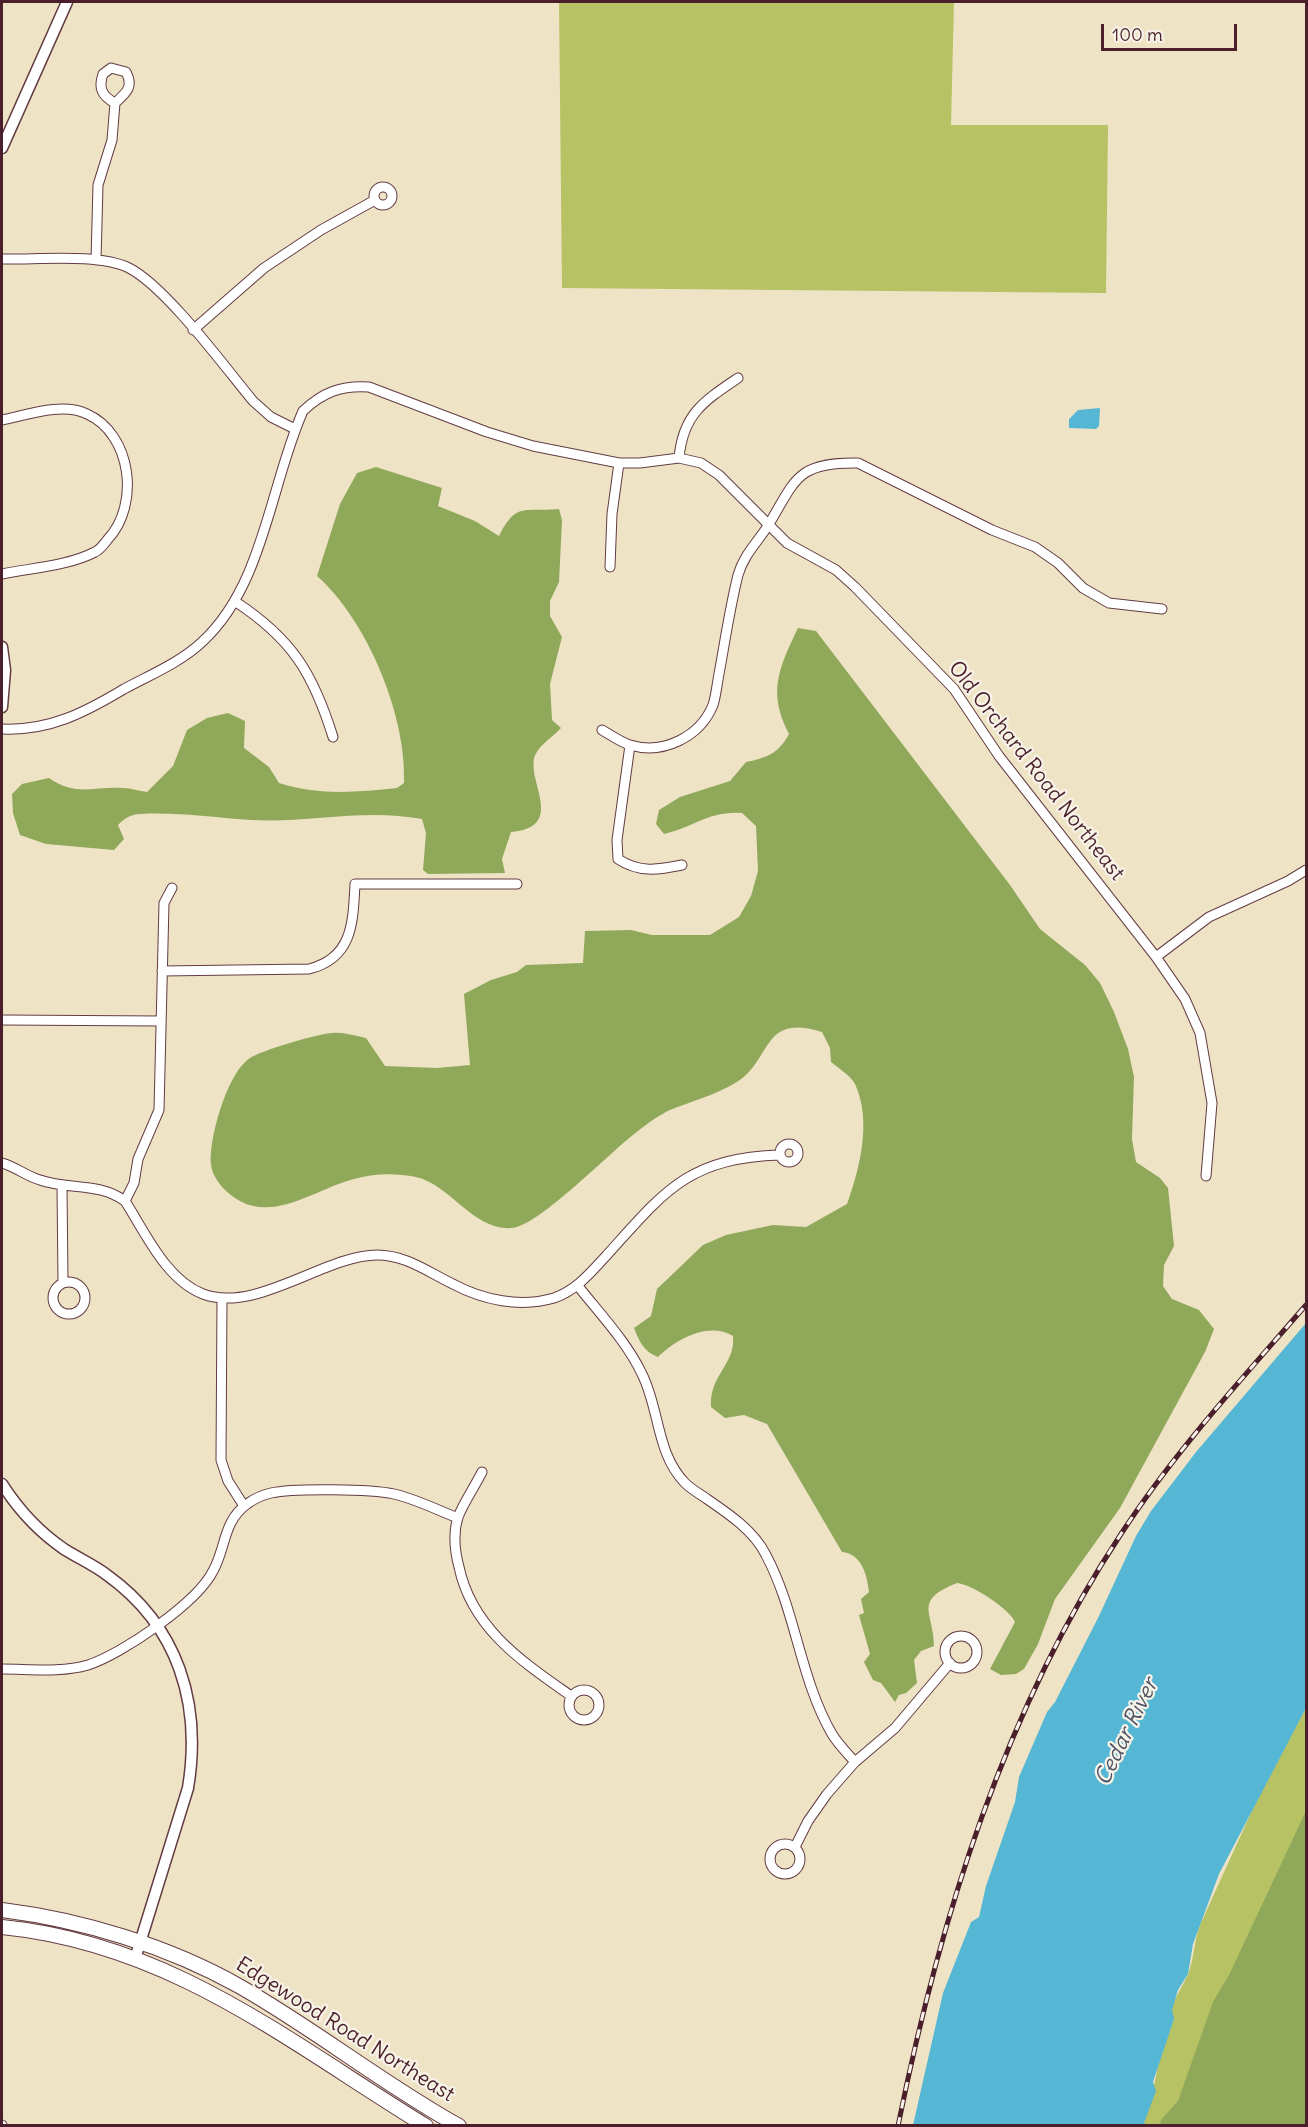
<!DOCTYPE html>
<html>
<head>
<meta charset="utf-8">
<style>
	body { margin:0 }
	#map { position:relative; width:1308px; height:2127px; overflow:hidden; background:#efe3c6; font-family:Delius,sans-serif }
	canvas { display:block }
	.frame { position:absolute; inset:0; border:3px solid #4a1f2b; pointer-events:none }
	.scale { position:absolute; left:1101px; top:24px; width:136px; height:27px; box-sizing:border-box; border:3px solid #4a1f2b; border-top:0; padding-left:8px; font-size:18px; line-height:21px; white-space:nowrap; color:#4a1f2b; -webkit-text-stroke:4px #f7f3e8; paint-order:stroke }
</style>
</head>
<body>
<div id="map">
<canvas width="1308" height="2127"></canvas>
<div class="frame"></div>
<div class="scale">100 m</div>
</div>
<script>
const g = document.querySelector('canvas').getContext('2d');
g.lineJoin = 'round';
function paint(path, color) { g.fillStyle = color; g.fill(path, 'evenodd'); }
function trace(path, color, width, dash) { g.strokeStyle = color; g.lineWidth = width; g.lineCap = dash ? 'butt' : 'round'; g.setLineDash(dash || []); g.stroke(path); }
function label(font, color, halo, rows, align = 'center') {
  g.font = font + ' Delius,sans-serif'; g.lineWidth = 4.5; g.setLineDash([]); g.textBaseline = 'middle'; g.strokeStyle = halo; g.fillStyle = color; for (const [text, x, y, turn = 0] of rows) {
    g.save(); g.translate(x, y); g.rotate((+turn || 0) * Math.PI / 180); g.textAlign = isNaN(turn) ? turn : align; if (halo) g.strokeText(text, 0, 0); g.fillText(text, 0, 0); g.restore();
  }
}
paint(new Path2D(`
	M559,2H954L951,125H1108L1106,293L562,288Z
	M1306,1708V2125L1146,2126L1144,2123C1156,2085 1161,2046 1172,2007C1176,1995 1183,1986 1188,1974C1194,1960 1194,1941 1200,1925L1260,1793Z`), '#b6c264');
paint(new Path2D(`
	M376,467L442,488L438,506L475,521L499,536C516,502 524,512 559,509L562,520L559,582L550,601V616L562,637L550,684L552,720L561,728C552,738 537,746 534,759C529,785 565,827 511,832L502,859L505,873L428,874L423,870L426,833L422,819C365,808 309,823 252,820C215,818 178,812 141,814C131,814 125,818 118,825L124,839L114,850L46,844L20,835L13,813L12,794L22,784L49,778C77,797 93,786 123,788C131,788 139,791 147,792L173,766L187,730L207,718L228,713L245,721L244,748L269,767L279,783C320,796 356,792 397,788L404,783C407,716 367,620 317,576L340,504L357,473Z
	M798,628L816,631L1010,885L1040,929L1085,965L1100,983L1114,1012L1128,1049L1134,1077L1132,1139L1136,1162L1160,1178L1168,1188L1174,1246L1164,1265L1163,1286L1172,1299L1199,1310L1214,1329L1205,1352L1120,1508L1055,1599L1038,1644L1024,1669L1016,1674L1001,1675L990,1669L1015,1622C1010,1609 971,1584 957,1583C912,1601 934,1612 934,1646L921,1651L914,1660L917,1683L906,1693L899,1695L895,1702L881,1683L873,1680L864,1662L870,1654L859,1615L864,1613L861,1599L869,1592C867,1575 862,1554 842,1552L767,1424L744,1415L725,1418L711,1407C709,1375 736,1364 733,1336C709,1321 676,1339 658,1357C644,1352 639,1341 634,1328L651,1316L657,1289L703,1245L726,1235L773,1225L806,1227L847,1204C860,1168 872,1121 855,1084C851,1076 838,1068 831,1062L830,1048L822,1032C761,1013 773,1059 737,1082C716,1095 692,1101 670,1110C659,1115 647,1124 638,1131C612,1150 539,1226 512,1228C473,1231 451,1185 416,1177C395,1173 374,1173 354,1179C318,1188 276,1221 240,1201C227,1194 212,1179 211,1164C209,1138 227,1073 250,1058C260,1051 319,1033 333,1033C343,1032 356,1036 366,1038L385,1066L437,1068L470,1065L464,994L491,980L517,972L526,965L583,963L585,931L631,930L652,935H710L739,917L751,896L758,871L756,826L742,813C707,811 696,827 664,834L656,824L659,810L680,797L730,781L746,762C767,758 779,753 789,734C767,692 779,668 798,628Z
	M1306,1811V2125H1160L1161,2120L1178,2101L1213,2002L1229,1975Z`), '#90a85a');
paint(new Path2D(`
	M1100,408L1099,426L1096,429L1069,428V419L1078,410Z
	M1306,1323V1708L1219,1874L1193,1944L1188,1974L1178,1990L1172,2010L1174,2019L1153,2082L1156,2091L1144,2123L1146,2125H913L943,1993L971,1922L979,1917L986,1886L1015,1802L1019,1777L1047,1712L1055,1702L1098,1618L1136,1536L1151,1511L1196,1452Z`), '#56b7d4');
const minor = new Path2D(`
	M374 196a9 9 0 1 1 18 0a9 9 0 1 1-18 0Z
	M2,259C36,260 98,253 129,268C166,287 224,366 253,401L271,417L295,429
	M96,260L98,185L112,140L115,103C126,93 134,87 126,72L111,68L103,74C98,88 102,96 115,103
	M193,330L264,268L321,230L375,200
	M2,420C27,415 62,402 87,414C132,434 140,505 108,539C104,544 100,550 95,552C68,566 31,568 2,574
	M679,458C683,414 704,401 738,378
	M610,567L612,514L619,463
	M236,602C292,639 313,673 333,737
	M2,729C49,731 84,713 124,689C150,675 181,662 202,642C264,585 270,485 303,411C323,392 342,385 369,387L487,432L533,446L619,463H640L679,458L701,463L719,475L787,543L836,570L855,587L954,689L999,756L1156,957L1185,999L1200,1033L1212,1103L1206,1176
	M602,730C611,735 620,742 630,745C663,755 700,737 713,705C716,696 717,684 719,674C725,641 730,607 738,575C744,554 758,542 769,524C796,479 797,462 858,463L992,530L1035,547L1058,563L1083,588L1109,603L1162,609
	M630,745L617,840L618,859C639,873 658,870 682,865
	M1156,957L1209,917L1288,881L1306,870
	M162,971L309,969C353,958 353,922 355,884H517
	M2,1020L161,1021
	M780 1153a9 9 0 1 1 18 0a9 9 0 1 1-18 0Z
	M2,1163C16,1167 26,1176 40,1180C69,1190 98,1182 125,1201C145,1232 166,1280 203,1294C256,1314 325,1255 377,1255C406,1255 428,1272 453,1284C483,1300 520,1308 554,1298C577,1290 591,1272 606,1256C664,1192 687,1158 780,1155
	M62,1185L63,1283
	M125,1201L134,1183L138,1159L159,1110L164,903L172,888
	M53 1298a16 16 0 1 1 32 0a16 16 0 1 1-32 0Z
	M578,1286C600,1314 627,1342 642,1374C660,1410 656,1453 685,1483C691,1489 700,1494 707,1499C729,1514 754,1531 766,1555C796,1611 800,1679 832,1734C838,1744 847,1753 855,1762
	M222,1298L221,1460L228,1481L244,1506
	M482,1472C475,1486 464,1502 458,1517C453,1533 455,1552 459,1567C472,1629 523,1662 571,1696
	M945 1652a16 16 0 1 1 32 0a16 16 0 1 1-32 0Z
	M2,1669C29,1669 61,1673 88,1665C122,1654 197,1603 213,1571C226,1548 223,1521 247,1504C255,1498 262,1495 271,1493C293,1488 372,1489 394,1494C416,1499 437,1510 458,1518
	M569 1705a15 15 0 1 1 30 0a15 15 0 1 1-30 0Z
	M770 1859a15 15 0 1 1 30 0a15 15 0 1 1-30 0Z
	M795,1847L808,1821L827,1794L855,1762L895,1728L950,1663
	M2,2125V2126`);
const tertiary = new Path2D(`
	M2,148L67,2
	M2,647L5,670L2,707
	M2,1484C18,1509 39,1532 64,1549C78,1558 94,1565 107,1575C178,1626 202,1703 188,1788L135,1959`);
const primary = new Path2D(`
	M2,1910C82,1920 168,1946 239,1986C315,2029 383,2084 459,2126
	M2,1927C171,1944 287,2041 426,2126`);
trace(minor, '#633c42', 11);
trace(tertiary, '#633c42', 13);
trace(primary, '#633c42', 16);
trace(minor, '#fff', 9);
trace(tertiary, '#fff', 10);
trace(primary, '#fff', 14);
const rail = new Path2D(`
	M898,2126C940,1918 1004,1711 1121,1534C1175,1451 1242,1379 1306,1305`);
trace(rail, '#4a1f2b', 5);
trace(rail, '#f7f3e8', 3, [9]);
label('21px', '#4a1f2b', '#f7f3e8', [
	["Old Orchard Road Northeast",1036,771,52],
	["Edgewood Road Northeast",345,2030,32]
]);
label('italic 22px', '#4e5466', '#f7f3e8', [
	["Cedar River",1127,1732,-64]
]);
</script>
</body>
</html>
